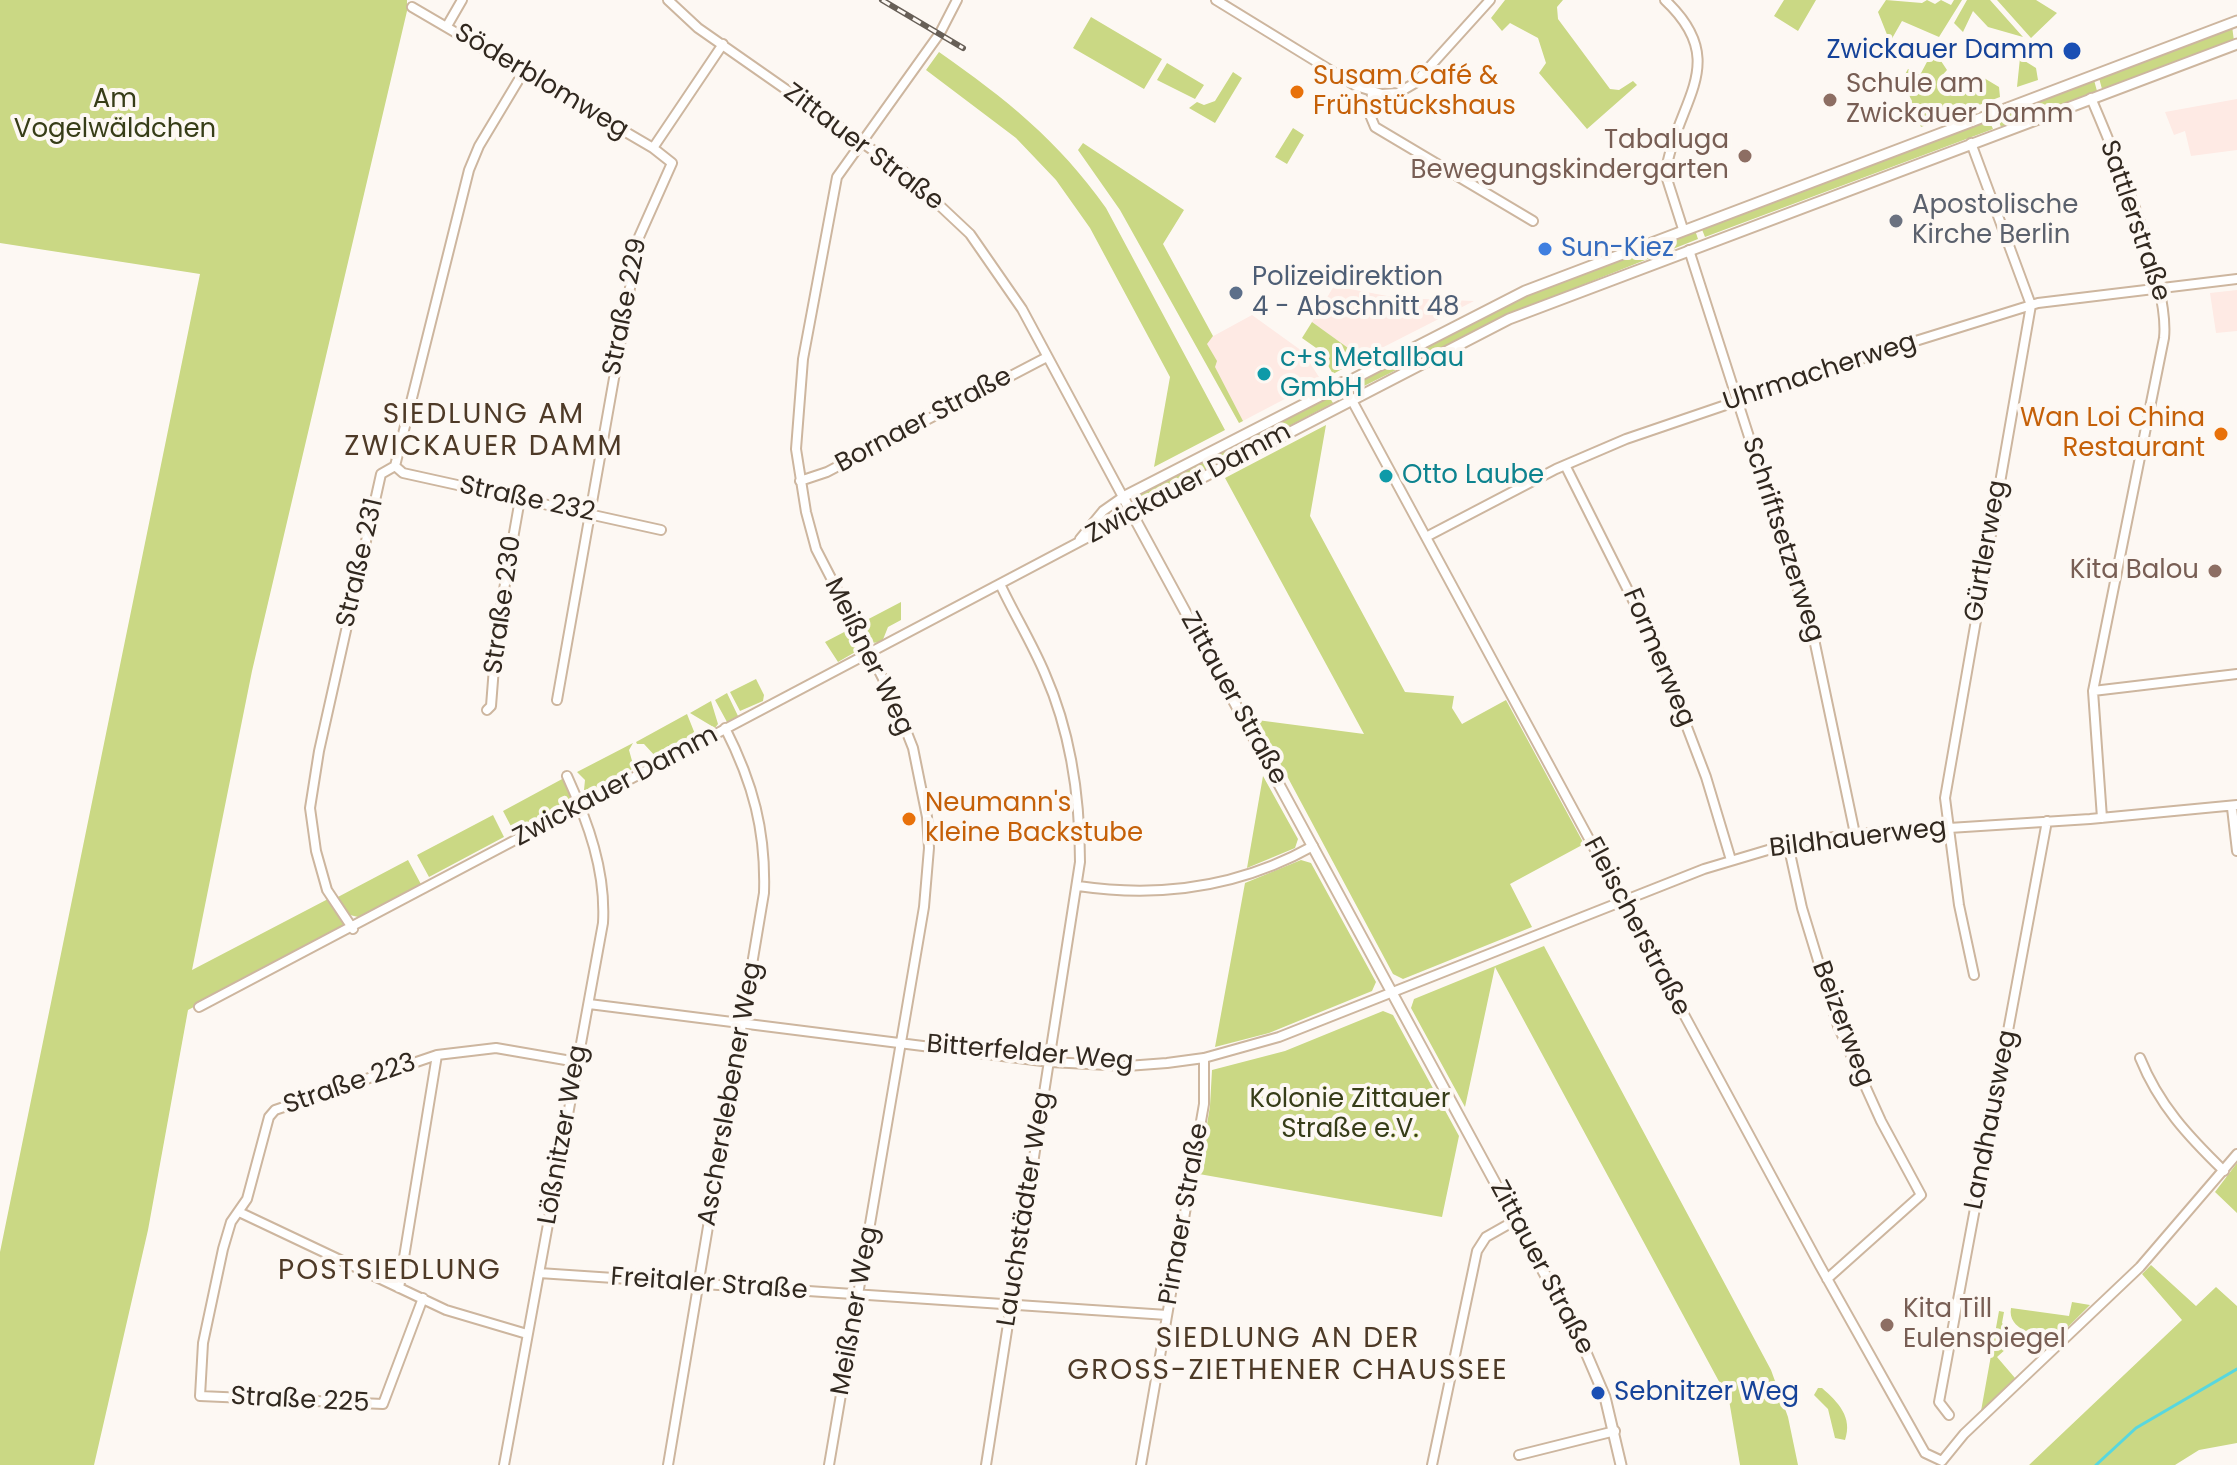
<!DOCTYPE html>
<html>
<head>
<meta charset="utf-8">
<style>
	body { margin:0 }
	canvas { display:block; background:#fdf8f3 }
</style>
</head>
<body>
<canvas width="2237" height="1465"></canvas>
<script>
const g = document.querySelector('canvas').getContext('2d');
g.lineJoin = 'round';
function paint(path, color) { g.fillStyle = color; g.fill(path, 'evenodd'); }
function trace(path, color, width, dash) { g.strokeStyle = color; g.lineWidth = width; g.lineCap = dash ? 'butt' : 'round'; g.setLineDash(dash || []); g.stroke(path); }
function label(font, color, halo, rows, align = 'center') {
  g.font = font + ' Poppins,sans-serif'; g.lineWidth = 8; g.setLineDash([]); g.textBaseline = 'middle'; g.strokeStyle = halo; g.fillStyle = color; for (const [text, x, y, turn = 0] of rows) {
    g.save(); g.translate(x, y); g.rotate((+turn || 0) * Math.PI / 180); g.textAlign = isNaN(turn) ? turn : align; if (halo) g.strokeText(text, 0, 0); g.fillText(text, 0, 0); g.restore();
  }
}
paint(new Path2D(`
	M2237,99V150L2191,156L2185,131L2174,135L2165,112Z
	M1334,286L1398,298L1474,301L1362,358L1312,322Z
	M2237,290V331L2216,333L2210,293Z
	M1252,315L1302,351L1321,380L1239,423L1197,345Z`), '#feeae4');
paint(new Path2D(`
	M0,0H407V11L252,671L192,970L328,899L349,927L188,1010L148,1230L94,1465H0V1252L200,274L0,243Z
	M1505,0H1563L1557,7L1558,19L1610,89L1619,90L1633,81L1637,85L1587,129L1539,73L1546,63L1538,38L1510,23L1502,31L1491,18Z
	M1784,0H1816L1798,31L1774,16Z
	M1886,0L1922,3L1927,0L1935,4L1941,0L1951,5L1954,0H1962L1939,37L1902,21L1890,42L1878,12Z
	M1967,0H1990L2023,37L1988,27L1973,11L1963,32L1954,23Z
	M1997,0H2036L2057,13L2031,38Z
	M1091,17L1162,59L1144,89L1073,48Z
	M2232,26L2234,41L2102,89L2099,78Z
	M1927,44L1944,51L1939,58L1947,70L1939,79L1942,87L1956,96L1965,94L1984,78L1999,87L2000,97L1921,127L1903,78L1908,69L1920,75L1928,60L1917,53Z
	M939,52C1006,99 1058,140 1106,208L1225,430L1154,467L1170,377L1090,228L1056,180L1016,138L926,70Z
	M2020,58L2036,68L2038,80L2017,87Z
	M1167,63L1204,85L1195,99L1157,80Z
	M1233,72L1242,78L1215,123L1189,108L1197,102L1204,105L1215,101Z
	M2094,80L2097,91L2001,127L1997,117Z
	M1989,120L1993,129L1705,237L1701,227Z
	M1293,128L1304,135L1287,164L1275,157Z
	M1083,143L1184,210L1163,244L1213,336L1207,344L1217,361L1215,367L1243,421L1239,423L1120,210L1078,150Z
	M1695,230L1698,239L1507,315L1362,387L1358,379L1520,298Z
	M1312,322L1362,358L1333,374L1319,350L1302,338Z
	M1328,395L1333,403L1144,502L1140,493Z
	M1326,425L1310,516L1405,692L1454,696L1452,708L1462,724L1506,700L1584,844L1510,884L1532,927L1403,979L1393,974L1257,720L1364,734L1225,478Z
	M901,602V620L888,627L882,642L871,643L859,624Z
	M848,630L857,651L838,662L825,642Z
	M756,679L764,695L763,701L740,711L730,692Z
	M727,693L738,716L727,722L715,700Z
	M711,701L718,724L715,728L690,713Z
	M687,714L695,734L691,741L656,757L644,744H637L636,742Z
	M633,743L629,750L634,768L597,790H584L585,780L577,772Z
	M1263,776L1298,839L1295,848L1247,868Z
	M564,778L573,805L516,836L503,811Z
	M493,815L504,837L429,877L417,855Z
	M408,860L423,888L362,918L350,915L336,898Z
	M1301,860L1311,863L1376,982L1372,991L1269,1033L1215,1047L1245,883Z
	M1544,946L1771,1370L1788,1417L1798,1465H1740L1729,1400L1495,967L1465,1107L1411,1008L1414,999Z
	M1383,1011L1393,1015L1459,1136L1442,1217L1199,1174L1210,1106L1212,1070L1285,1051Z
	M2237,1163V1213L2215,1192Z
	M2151,1265L2196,1306L2216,1287L2237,1306V1443L2199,1450L2175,1465H2029L2182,1320L2142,1274Z
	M2072,1302L2090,1305L2053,1342C2037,1335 2007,1330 2011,1308L2069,1316Z
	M1999,1311L2004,1312L2002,1323L2016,1340L1997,1357L2015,1378L1981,1411Z
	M1818,1388H1822C1838,1402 1853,1417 1845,1440L1835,1438L1828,1409L1814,1395Z`), '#cad884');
trace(new Path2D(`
	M2096,1465L2136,1428L2237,1369`), '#58d7de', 3);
const minor = new Path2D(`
	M668,0L698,28L904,172L970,234L1022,309L1123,497L1103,511L1080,539
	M1216,0L1356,86L1382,94L1398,93L1415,83L1490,0
	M1665,0C1730,61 1680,98 1667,165V179L1683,229
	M412,7L653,148L672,163L639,237L557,700
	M447,26L462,0
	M1372,93L1370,115L1375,127L1533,221
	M2091,98C2114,152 2170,283 2164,338L2093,691L2102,818
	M1971,143L2031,305L1945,798L1959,905L1974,975
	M653,148L723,44
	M1689,250L1814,639L1855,834
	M1342,382L1820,1266L1925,1453L1942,1461L1964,1434L2140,1267L2237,1154
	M1565,465L1656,646L1706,777L1731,860
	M395,466L403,473L661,530
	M800,481L827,472L1047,357
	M1426,537L1556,469L1626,439L1893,348L2038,303L2237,279
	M2093,691L2237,674
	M487,710L491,706L497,629L520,499
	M2232,808L2237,851
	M1788,844L1802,908L1838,1026L1881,1121L1921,1195L1827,1279
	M1078,886C1160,898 1240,887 1313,846
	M353,929L327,890L316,851L310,808L319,751L381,474L395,466L469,170L479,146L524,71
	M589,1004L1050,1062L1127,1066L1167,1063L1204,1058L1279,1037L1704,869L1788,844L1855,834L2090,819L2237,805
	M199,1007L1132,514
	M2140,1058C2159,1105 2188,1136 2224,1171
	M239,1212L446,1310L527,1334
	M539,1273L1167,1315
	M399,1288L437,1055
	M423,1298L383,1404L200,1396L203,1343L223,1249L231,1222L247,1199L269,1117L275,1110L437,1055L496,1048L577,1062
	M1949,1415L1939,1402L2047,821
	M1519,1455L1615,1431
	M504,1465L603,923C606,871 588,822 567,776
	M668,1465L764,893C766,831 753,783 725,728
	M829,1465L924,907L929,848L927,817L913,748L894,700L816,549L806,512L796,449L803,359L837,177L940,33L957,0
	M986,1465L1080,862C1080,797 1071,733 1045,674C1032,643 1014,614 1000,584
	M1141,1465L1204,1104V1058
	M1432,1465L1477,1251L1486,1237L1516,1220`);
const tertiary = new Path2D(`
	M1132,514L1509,319L2237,44
	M1621,1465L1605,1397L1581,1341L1123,497L1525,291L2237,21`);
trace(minor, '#cdb69f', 12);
trace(tertiary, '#cdb69f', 13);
trace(minor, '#fff', 8);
trace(tertiary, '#fff', 9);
const rail = new Path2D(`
	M882,0L963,48`);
trace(rail, '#675f57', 6);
trace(rail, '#fdf8f3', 3, [9]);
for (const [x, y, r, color] of [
	[2072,51,10,"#1a4fb4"],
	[1297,92,8,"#e8710a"],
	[1830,100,8,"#8d6e63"],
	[1745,156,8,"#8d6e63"],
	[1896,221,8,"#6b7280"],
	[1545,249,8,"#3f7fe0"],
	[1236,293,8,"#5c6f8a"],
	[1264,374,8,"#0f9aa8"],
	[2221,434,8,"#e8710a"],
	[1386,476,8,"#0f9aa8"],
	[2215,571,8,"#8d6e63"],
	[909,819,8,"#e8710a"],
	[1887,1325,8,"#8d6e63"],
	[1598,1393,8,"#1a4fb4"]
]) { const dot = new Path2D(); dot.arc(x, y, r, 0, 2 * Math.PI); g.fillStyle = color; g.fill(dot); trace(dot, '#fdf8f3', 3); }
label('26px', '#164399', '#fdf8f3', [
	["Zwickauer Damm",2054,51],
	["Sebnitzer Weg",1614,1393,"left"]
], 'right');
label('26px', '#c56008', '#fdf8f3', [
	["Susam Café &",1313,77],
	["Frühstückshaus",1313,107],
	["Wan Loi China",2205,419,"right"],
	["Restaurant",2205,449,"right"],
	["Neumann's",925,804],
	["kleine Backstube",925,834]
], 'left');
label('26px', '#31281f', '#fdf8f3', [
	["Söderblomweg",541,82,31],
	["Zittauer Straße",863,148,37],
	["Sattlerstraße",2134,221,71],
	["Straße 229",626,307,-79],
	["Uhrmacherweg",1820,373,-18],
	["Bornaer Straße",924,421,-28],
	["Zwickauer Damm",1189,484,-28],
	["Straße 232",527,500,12],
	["Schriftsetzerweg",1782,540,72],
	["Gürtlerweg",1987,551,-80],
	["Straße 231",361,563,-77],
	["Straße 230",504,605,-82],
	["Meißner Weg",868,657,64],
	["Formerweg",1658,658,67],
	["Zittauer Straße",1233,699,61],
	["Zwickauer Damm",616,787,-28],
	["Bildhauerweg",1858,839,-7],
	["Fleischerstraße",1636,927,62],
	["Beizerweg",1842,1024,69],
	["Bitterfelder Weg",1030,1054,5],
	["Straße 223",350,1085,-19],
	["Ascherslebener Weg",731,1094,-80],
	["Landhausweg",1992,1120,-79],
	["Lößnitzer Weg",564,1135,-80],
	["Lauchstädter Weg",1026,1209,-81],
	["Pirnaer Straße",1185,1214,-80],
	["Zittauer Straße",1541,1268,62],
	["Freitaler Straße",709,1285,4],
	["Meißner Weg",856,1311,-80],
	["Straße 225",300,1401,3]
]);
label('26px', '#785e54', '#fdf8f3', [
	["Schule am",1846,85],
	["Zwickauer Damm",1846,115],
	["Tabaluga",1729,141,"right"],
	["Bewegungskindergarten",1729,171,"right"],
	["Kita Balou",2199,571,"right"],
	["Kita Till",1903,1310],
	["Eulenspiegel",1903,1340]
], 'left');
label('26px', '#373d18', '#fdf8f3', [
	["Am",115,100],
	["Vogelwäldchen",115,130],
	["Kolonie Zittauer",1350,1100],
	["Straße e.V.",1350,1130]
]);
label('26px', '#5b616d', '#fdf8f3', [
	["Apostolische",1912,206],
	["Kirche Berlin",1912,236]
], 'left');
label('26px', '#366cbe', '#fdf8f3', [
	["Sun-Kiez",1561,249]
], 'left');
label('26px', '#4e5e75', '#fdf8f3', [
	["Polizeidirektion",1252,278],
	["4 - Abschnitt 48",1252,308]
], 'left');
label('26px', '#0d838f', '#fdf8f3', [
	["c+s Metallbau",1280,359],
	["GmbH",1280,389],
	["Otto Laube",1402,476]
], 'left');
g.letterSpacing = '2px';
label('28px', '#4e3a27', '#fdf8f3', [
	["SIEDLUNG AM",484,416],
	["ZWICKAUER DAMM",484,448],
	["POSTSIEDLUNG",390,1272],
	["SIEDLUNG AN DER",1288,1340],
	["GROSS-ZIETHENER CHAUSSEE",1288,1372]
]);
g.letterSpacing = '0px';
</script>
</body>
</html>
